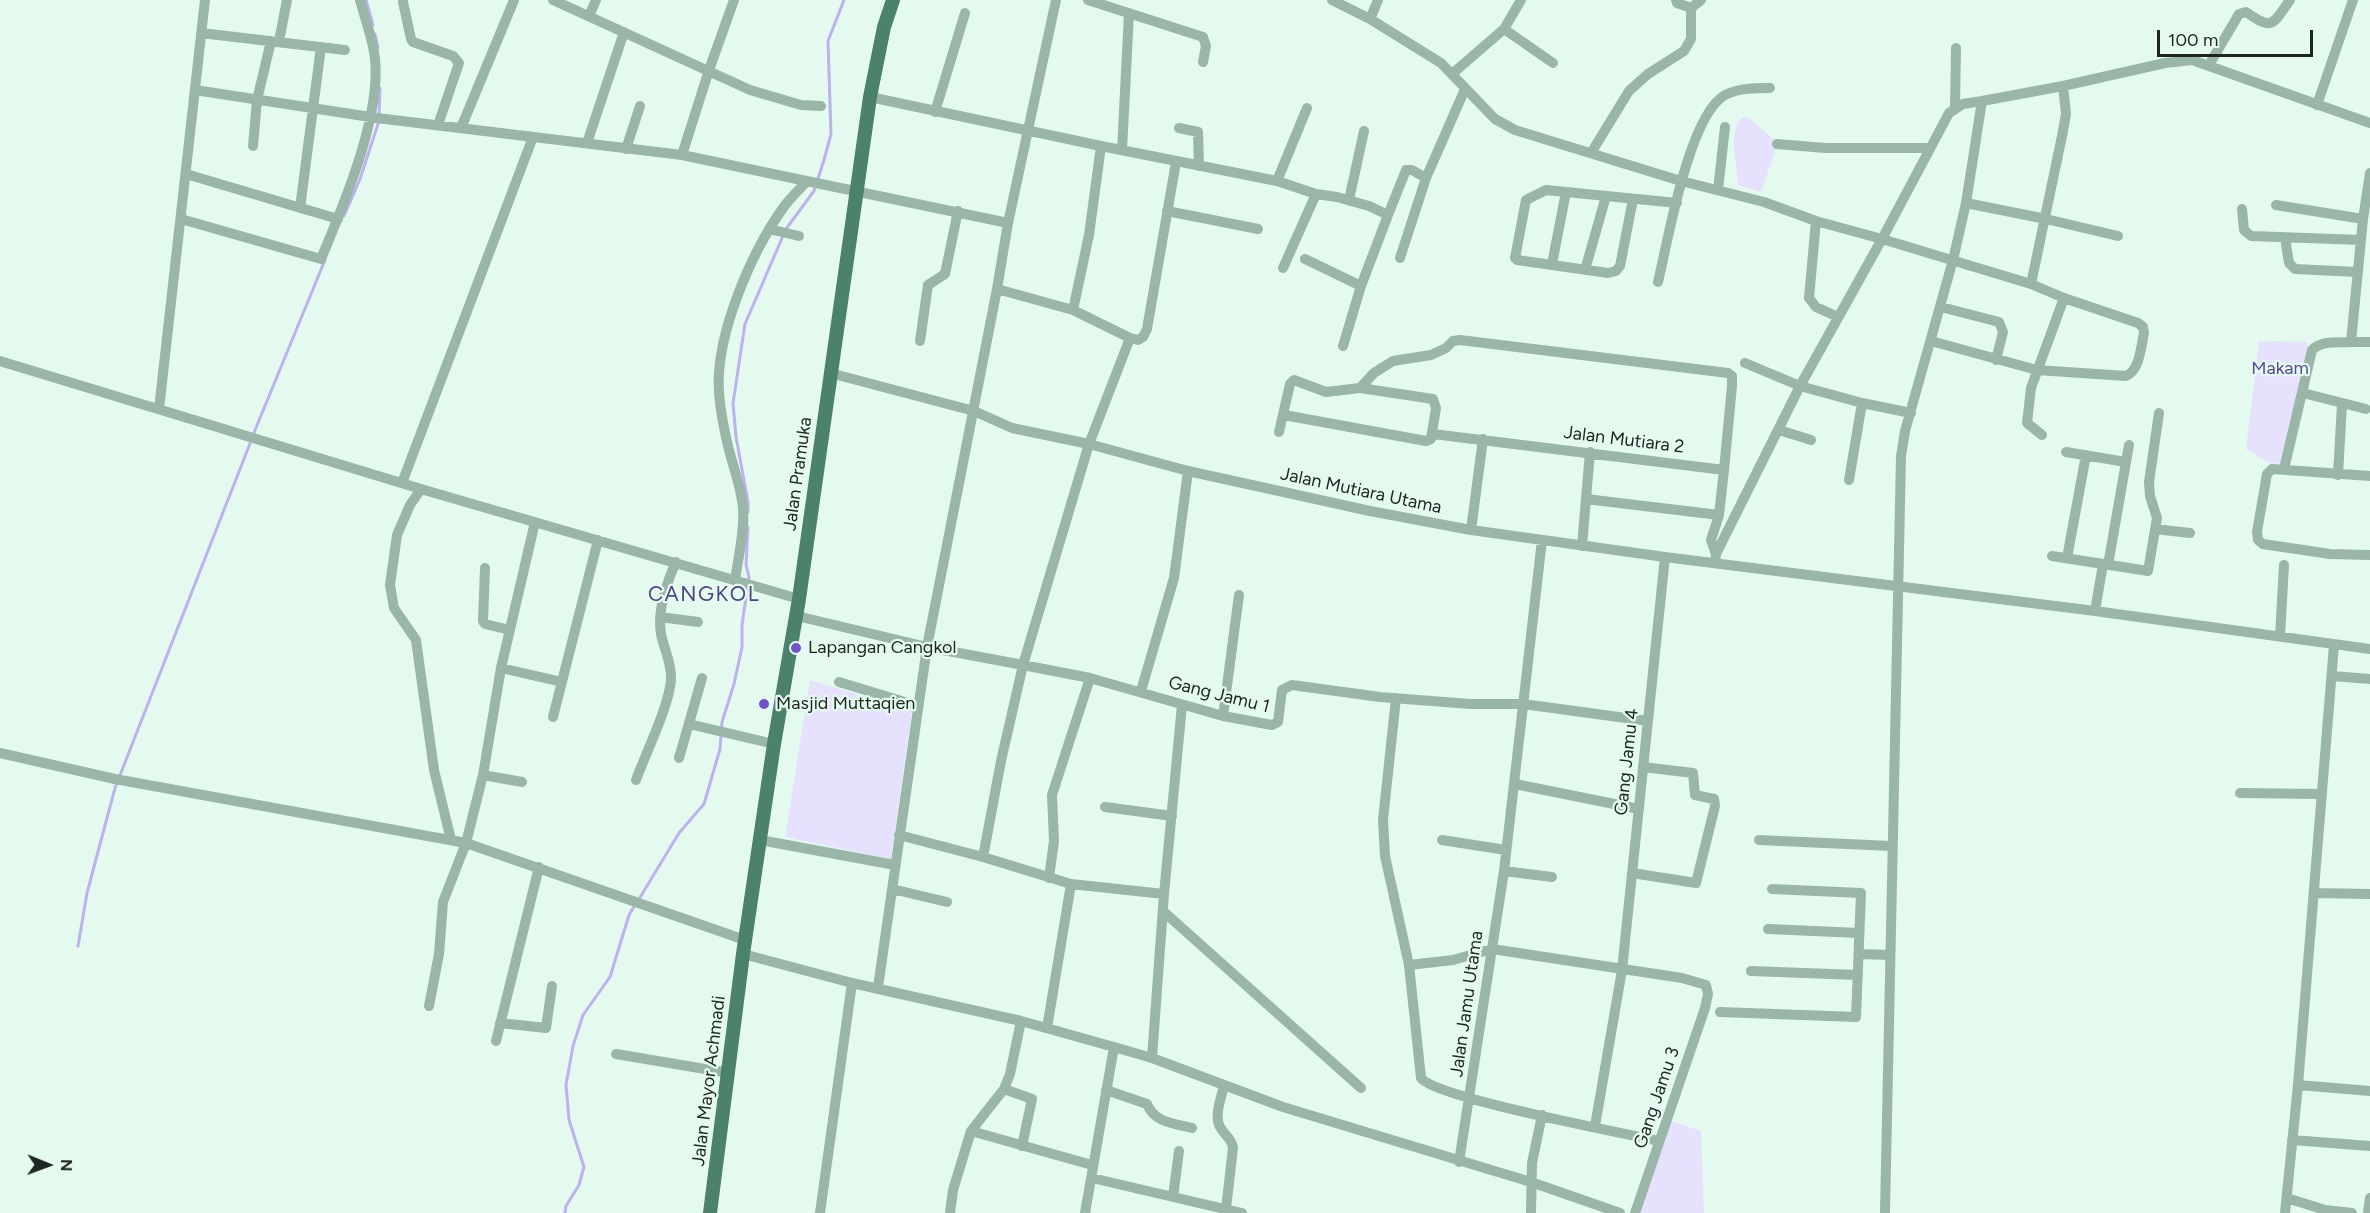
<!DOCTYPE html>
<html>
<head>
<meta charset="utf-8">
<style>
	body { margin:0 }
	#map { position:relative; width:2370px; height:1213px; overflow:hidden; background:#e5faef; font-family:Figtree,sans-serif }
	canvas { display:block }
	.north { position:absolute; left:18px; top:1135px; width:60px; height:60px; -webkit-text-stroke:4px #e5faef; paint-order:stroke; rotate:91deg; font-size:16px; font-weight:700; line-height:24px; text-align:center; color:#1e2522 }
	.north::after { content:''; display:block; margin:auto; width:21px; height:27px; background:#1e2522; clip-path:polygon(50% 0,100% 100%,50% 72%,0 100%) }
	.scale { position:absolute; left:2157px; top:30px; width:156px; height:27px; box-sizing:border-box; border:3px solid #1e2522; border-top:0; padding-left:8px; font-size:18px; line-height:21px; white-space:nowrap; color:#1e2522; -webkit-text-stroke:4px #e5faef; paint-order:stroke }
</style>
</head>
<body>
<div id="map">
<canvas width="2370" height="1213"></canvas>
<div class="north">N</div>
<div class="scale">100 m</div>
</div>
<script>
const g = document.querySelector('canvas').getContext('2d');
g.lineJoin = 'round';
function paint(path, color) { g.fillStyle = color; g.fill(path, 'evenodd'); }
function trace(path, color, width, dash) { g.strokeStyle = color; g.lineWidth = width; g.lineCap = dash ? 'butt' : 'round'; g.setLineDash(dash || []); g.stroke(path); }
function label(font, color, halo, rows, align = 'center') {
  g.font = font + ' Figtree,sans-serif'; g.lineWidth = 4.5; g.setLineDash([]); g.textBaseline = 'middle'; g.strokeStyle = halo; g.fillStyle = color; for (const [text, x, y, turn = 0] of rows) {
    g.save(); g.translate(x, y); g.rotate((+turn || 0) * Math.PI / 180); g.textAlign = isNaN(turn) ? turn : align; if (halo) g.strokeText(text, 0, 0); g.fillText(text, 0, 0); g.restore();
  }
}
paint(new Path2D(`
	M1743,117L1750,119L1776,141L1777,146L1761,192L1738,185C1738,167 1726,129 1743,117Z
	M2259,341L2307,342L2309,356L2281,464L2269,463L2246,449Z
	M810,680L912,711L891,859L785,837Z
	M1671,1121L1701,1131L1704,1213H1640Z`), '#e6e2fd');
trace(new Path2D(`
	M366,0L373,25
	M375,34L378,48
	M379,114L380,88
	M344,216L360,179L379,121
	M253,435L325,260
	M748,512V502L736,437L733,403L745,324L786,229L814,191L824,160L831,134L828,41L844,0
	M639,899L679,833L704,804L720,749L722,722L734,684L742,647V625L749,577L746,565L748,527
	M78,946L87,893L115,788L251,441
	M565,1213L566,1206L579,1185L584,1167L569,1120L566,1085L573,1046L583,1015L610,977L629,915L635,905`), '#bcb2ed', 3);
trace(new Path2D(`
	M553,0L750,90L801,105L821,106
	M1088,0L1203,37L1206,46L1203,62
	M1332,0L1370,19L1441,63L1495,119L1515,130L1681,181L1764,202L1816,221L1882,239L1800,386L1716,554L1715,563
	M1676,0L1677,3L1691,8
	M403,2L411,39L413,42L453,56L459,63L438,125
	M589,16L596,0
	M1370,19L1378,0
	M1504,29L1553,63
	M201,33L345,50
	M279,41L287,0
	M2209,65L2239,14L2246,12C2273,31 2272,25 2290,0
	M1452,74L1504,29L1521,0
	M195,90L377,118L682,155L1008,223
	M870,97L1101,146L1089,235L1073,310L997,289
	M2317,105L2353,0
	M1955,107L1956,48
	M935,112L965,13
	M461,128L514,0
	M1179,128L1198,132L1199,166
	M587,143L624,32
	M1777,144L1825,148H1930
	M253,146L257,100L271,41
	M1101,146L1277,181L1316,194L1337,197L1369,206L1388,215L1361,286L1343,346
	M626,149L640,106
	M1122,150L1129,13
	M1591,153L1629,91L1648,74L1684,51L1691,39V8L1701,0
	M682,155L709,70L734,0
	M2370,173L2363,219L2351,342H2370
	M186,174L338,219
	M1277,181L1307,108
	M1718,190L1725,127
	M1633,199L1620,266L1616,271L1608,273L1517,260L1515,258L1526,200L1546,190L1677,203
	M1349,200L1364,131
	M1966,203L2046,219L2118,236
	M2276,205L2363,219
	M300,208L321,47
	M2242,209L2244,230L2251,236L2361,240
	M1167,211L1258,229
	M1388,215L1406,170H1412L1426,178L1465,89
	M181,219L321,259C344,204 381,117 375,59C373,39 365,19 360,0
	M1816,221L1809,298L1816,307L1838,317
	M769,229L799,236
	M2285,238L2289,263L2295,269L2357,272
	M1400,258L1426,178
	M1305,259L1361,286
	M1552,264L1566,192
	M1283,268L1316,194
	M1585,270L1606,196
	M1658,282C1668,240 1689,115 1725,95C1739,88 1755,88 1770,88
	M2031,284L2062,136L2066,114L2063,86
	M1941,307L1999,322L2003,332L1996,360
	M1073,310L1130,338L1138,340L1143,337L1147,329L1176,162
	M920,341L928,285L945,274L958,211
	M1931,341L2037,370L2126,376C2140,370 2141,346 2144,333L2143,327L2138,323L2064,298L2031,284L1882,239L1949,113L1963,104L1982,101
	M0,361L421,489L799,599
	M1745,363L1800,386L1862,403L1911,413
	M830,373L974,411L1012,428L1089,444L1188,471L1370,511L1471,530L1665,557L2095,611L2370,649
	M2303,393L2366,409
	M159,409L205,0
	M1284,415L1426,441L1431,439L1436,408L1433,399L1360,388
	M1779,430L1811,440
	M1279,432L1290,384L1294,380L1326,392L1360,388L1374,373L1393,361L1431,355L1446,348L1453,341L1460,340L1728,373L1732,376V386L1724,470
	M1433,434L1724,470L1719,515L1711,540L1716,554
	M2042,435L2027,423L2031,388L2064,298
	M2066,452L2126,462
	M2284,469L2312,350C2322,340 2338,343 2351,342
	M2338,475L2342,404
	M2370,476L2272,469L2267,474L2257,532L2258,540L2263,544L2330,554L2370,555
	M1849,480L1862,403
	M402,483L533,137
	M421,489L410,505L397,535L390,585L394,608L416,640L434,770L451,840
	M1586,499L1719,515
	M2155,529L2190,533
	M1471,530L1483,439
	M1582,546L1590,452
	M2052,556L2148,571L2157,518L2150,496L2149,482L2159,413
	M2067,558L2086,455
	M2108,565L2129,445
	M485,568L483,621L485,624L510,630
	M735,581C738,557 745,532 743,508C741,486 733,467 728,446C724,429 720,409 719,392C715,336 751,253 783,208C790,198 799,190 807,181
	M2095,611L2103,564
	M797,616L927,647L1023,665L1089,444L1130,338
	M660,617L698,622
	M2280,636L2284,565
	M2334,645L2298,1085L2370,1091
	M501,668L562,682
	M2332,676L2370,679
	M839,682L918,706
	M1141,691L1174,578L1188,471
	M1396,698L1383,820L1385,856L1409,965L1421,1078C1436,1098 1623,1133 1659,1141
	M1223,716L1239,595
	M553,717L598,540
	M689,724L774,744
	M0,753L115,779L466,843L745,940
	M679,758L702,678
	M483,775L522,782
	M636,780C645,755 670,704 671,679C672,664 664,649 661,634C657,610 666,584 676,562
	M1515,784L1639,809
	M2240,793L2321,794
	M1105,807L1172,816
	M899,835L983,857L1071,884L1164,894
	M760,840L895,865
	M1442,840L1506,850
	M1759,840L1891,846
	M983,857L1001,761L1023,665L1090,678L1223,716L1272,725L1278,722L1282,690L1292,685L1380,697L1470,704H1523L1648,721
	M1504,871L1552,877
	M1632,873L1696,883L1715,806L1714,799L1695,795L1693,773L1643,767
	M1049,878L1054,841L1052,795L1090,678
	M892,889L947,902
	M2314,893L2370,894
	M1164,912L1361,1088
	M1768,929L1859,933
	M743,954L852,983L1021,1021L1114,1047L1152,1058L1283,1107L1531,1182L1620,1213
	M1859,954L1889,955
	M1409,965L1453,960L1492,949L1682,978L1706,985L1708,994L1705,1008L1635,1213
	M1751,971L1858,975
	M878,987L927,647L997,289L1008,223L1056,0
	M429,1006L439,954L443,902L466,843L483,775L501,668L535,522
	M1720,1012L1856,1017L1861,893L1772,889
	M500,1023L546,1028L552,986
	M1047,1028L1071,884
	M496,1041L539,867
	M616,1054L729,1073
	M1152,1058L1164,894L1182,705
	M1224,1086C1221,1098 1214,1116 1220,1127C1224,1135 1232,1138 1233,1148L1226,1209
	M1004,1089L1032,1099L1022,1146
	M1106,1090L1147,1104C1155,1123 1173,1123 1192,1128
	M1595,1126L1622,970L1665,557
	M971,1131L1092,1165
	M2292,1140L2370,1146
	M1459,1162L1504,871L1542,540
	M1092,1178L1242,1213
	M1173,1197L1179,1151
	M2287,1198L2325,1210L2352,1213
	M820,1213L852,983
	M950,1213L953,1190L971,1131L1004,1089L1010,1074L1021,1021
	M1085,1213L1114,1047
	M1531,1213L1532,1163L1542,1115
	M1885,1213L1901,456L1905,431L1953,260L1966,203L1982,101L2063,86L2165,63L2192,60L2370,123
	M2285,1213L2298,1085
	M2368,1213L2370,1198`), '#9ab6a8', 10);
trace(new Path2D(`
	M710,1213L743,954L774,744L799,599L870,97L884,27L893,0`), '#4b8269', 14);
for (const [x, y, r, color] of [
	[796,648,6,"#7351cb"],
	[764,704,6,"#7351cb"]
]) { const dot = new Path2D(); dot.arc(x, y, r, 0, 2 * Math.PI); g.fillStyle = color; g.fill(dot); trace(dot, '#e5faef', 2); }
label('18px', '#59488f', '#e5faef', [
	["Makam",2280,369]
]);
label('18px', '#1e2522', '#e5faef', [
	["Jalan Mutiara 2",1624,440,7],
	["Jalan Pramuka",798,474,-82],
	["Jalan Mutiara Utama",1361,491,12],
	["Gang Jamu 1",1219,695,14],
	["Gang Jamu 4",1627,762,-84],
	["Jalan Jamu Utama",1467,1004,-82],
	["Jalan Mayor Achmadi",709,1081,-83],
	["Gang Jamu 3",1657,1098,-71]
]);
label('18px', '#1e2522', '#e5faef', [
	["Lapangan Cangkol",808,648],
	["Masjid Muttaqien",776,704]
], 'left');
g.letterSpacing = '1.5px';
label('21px', '#524481', '#e5faef', [
	["CANGKOL",704,595]
]);
g.letterSpacing = '0px';
</script>
</body>
</html>
